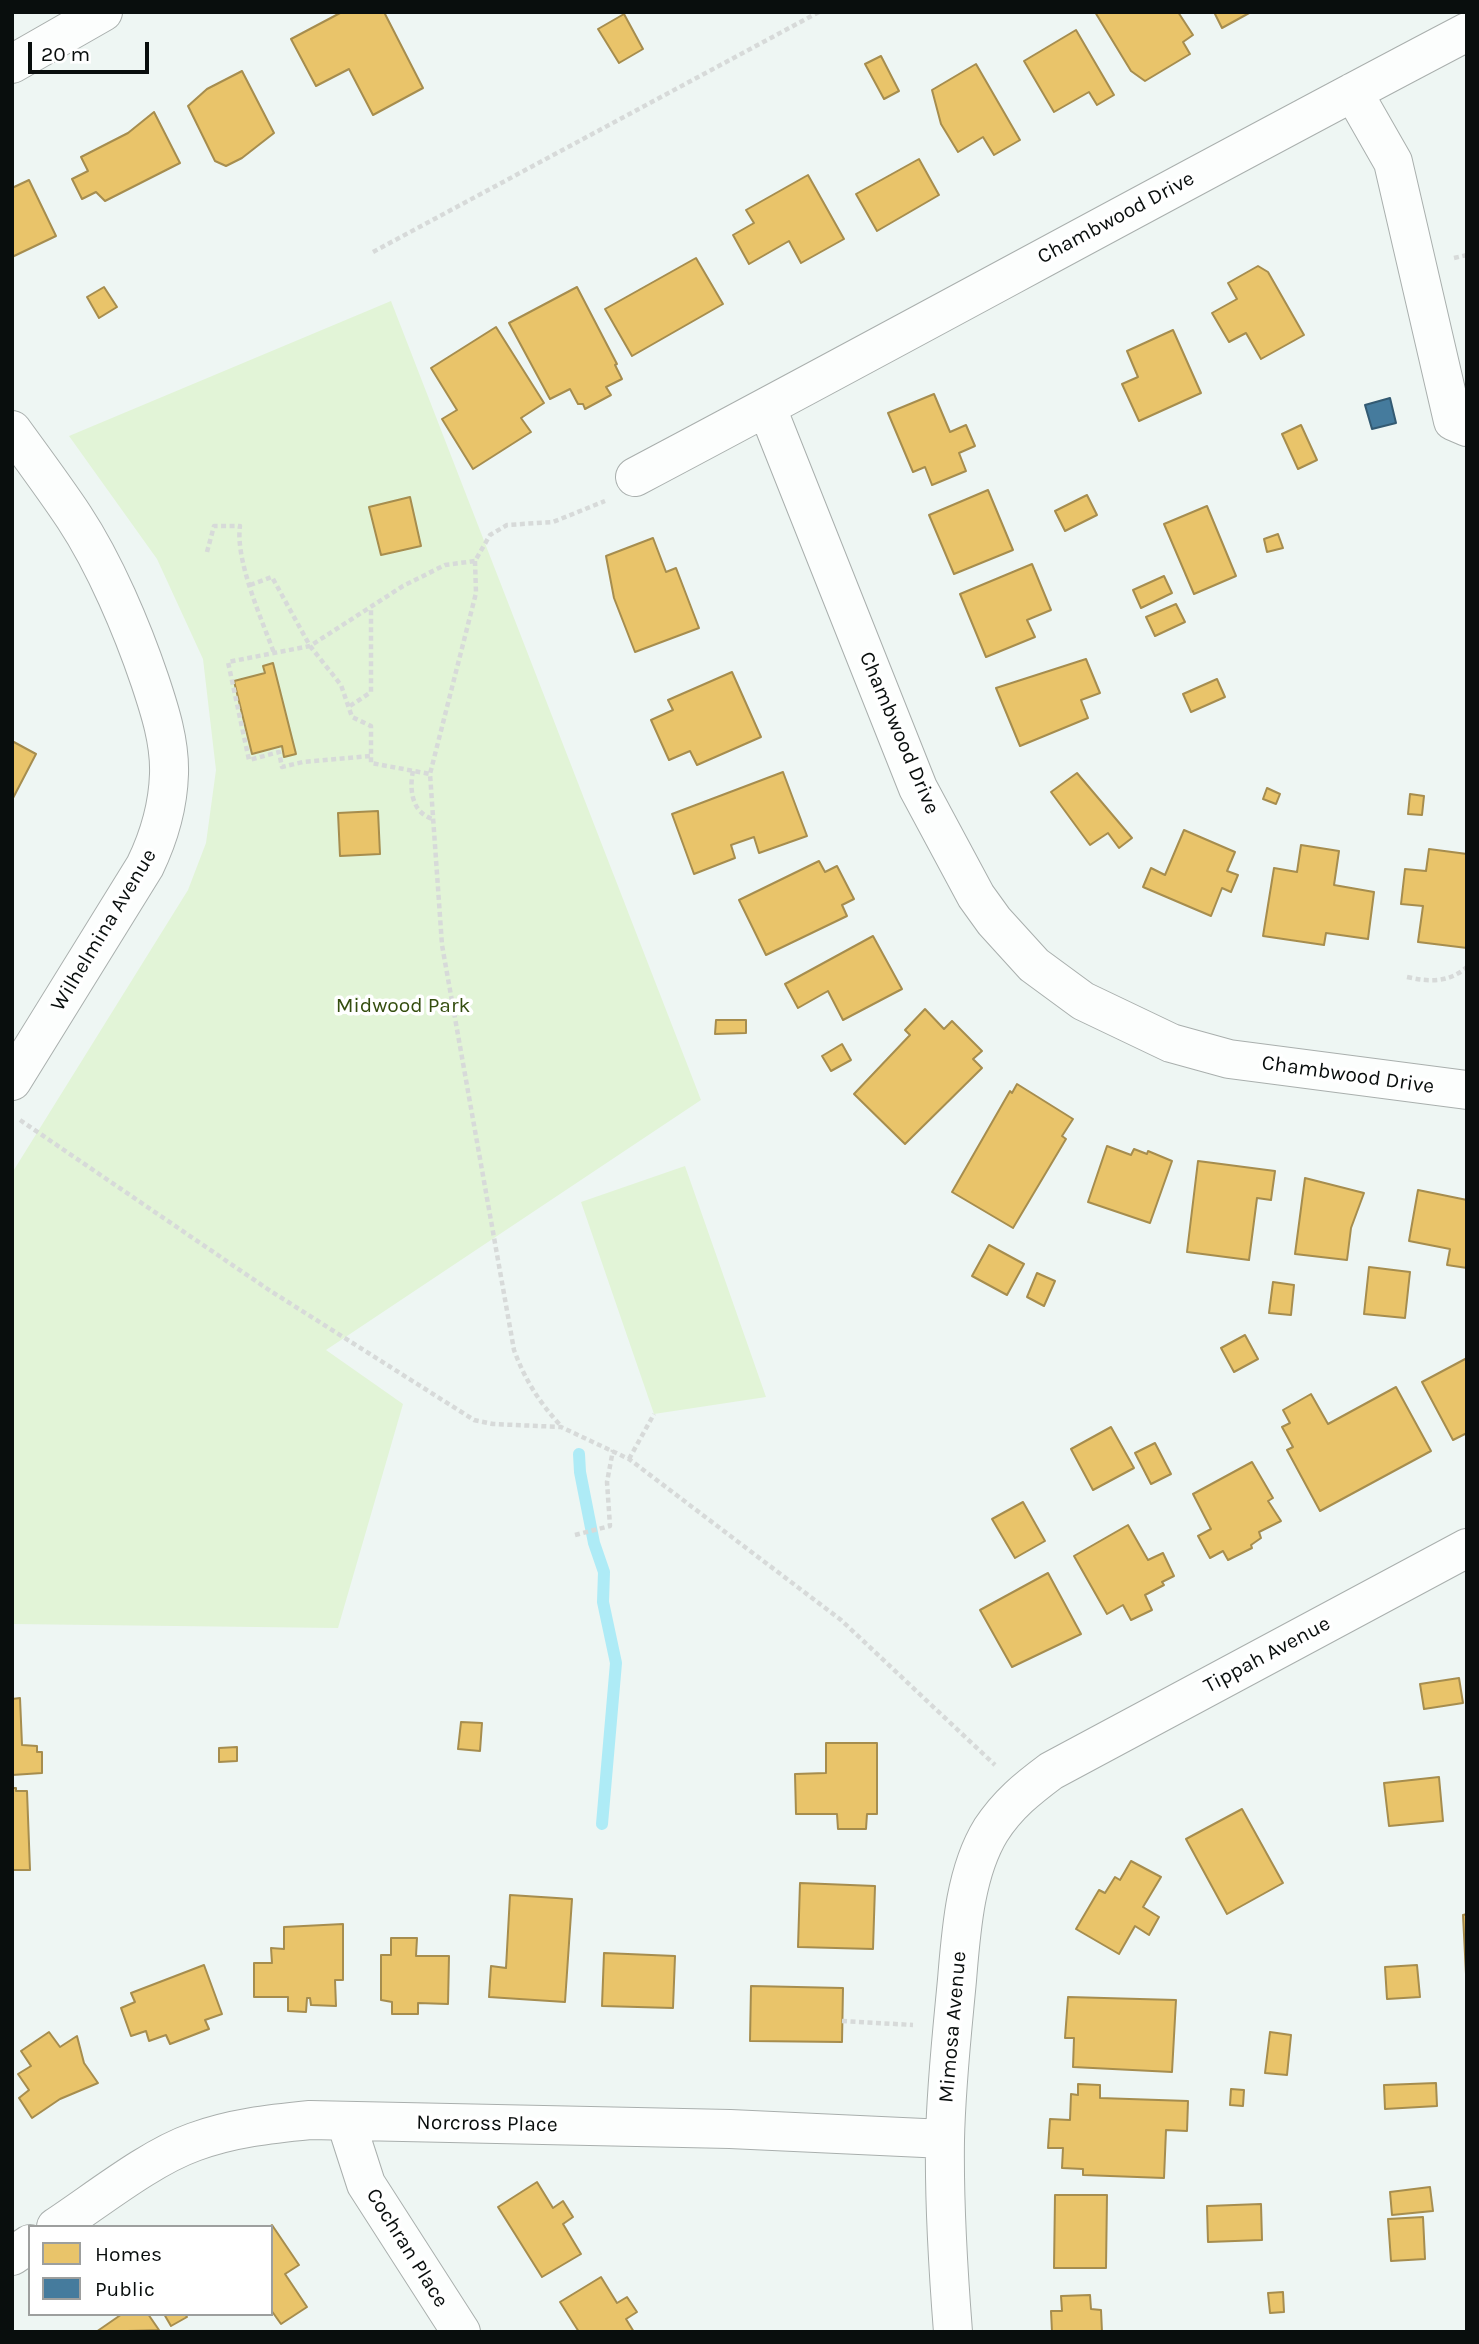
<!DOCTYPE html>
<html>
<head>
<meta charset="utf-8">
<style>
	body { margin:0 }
	#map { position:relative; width:1479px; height:2344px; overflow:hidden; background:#eef6f3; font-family:Karla,sans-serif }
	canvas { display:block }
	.frame { position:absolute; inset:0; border:14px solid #090e0d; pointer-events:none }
	.legend { position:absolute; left:28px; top:2225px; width:245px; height:91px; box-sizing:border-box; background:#fff; border:2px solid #9d9f9e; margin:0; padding:9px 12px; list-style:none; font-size:21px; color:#090e0d }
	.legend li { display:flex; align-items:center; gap:14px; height:35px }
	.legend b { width:35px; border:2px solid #9d9f9e }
	.scale { position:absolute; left:28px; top:42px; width:121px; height:32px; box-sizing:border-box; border:4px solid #090e0d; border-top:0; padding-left:9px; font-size:21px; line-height:24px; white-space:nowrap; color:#090e0d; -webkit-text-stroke:5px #fff; paint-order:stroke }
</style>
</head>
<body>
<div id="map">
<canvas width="1479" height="2344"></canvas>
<div class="frame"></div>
<ul class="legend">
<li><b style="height:19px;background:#e9c46a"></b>Homes</li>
<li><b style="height:19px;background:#457b9d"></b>Public</li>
</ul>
<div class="scale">20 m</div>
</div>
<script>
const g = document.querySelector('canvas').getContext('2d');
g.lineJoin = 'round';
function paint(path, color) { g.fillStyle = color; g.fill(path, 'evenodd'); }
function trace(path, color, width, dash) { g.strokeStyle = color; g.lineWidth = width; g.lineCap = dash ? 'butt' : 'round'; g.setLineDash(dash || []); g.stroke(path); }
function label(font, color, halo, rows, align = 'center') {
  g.font = font + ' Karla,sans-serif'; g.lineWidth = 7; g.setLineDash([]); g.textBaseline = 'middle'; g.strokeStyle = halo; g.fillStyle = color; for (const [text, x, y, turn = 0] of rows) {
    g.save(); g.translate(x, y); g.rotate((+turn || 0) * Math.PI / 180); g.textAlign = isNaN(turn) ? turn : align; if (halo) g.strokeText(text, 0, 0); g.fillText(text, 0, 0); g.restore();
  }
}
paint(new Path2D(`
	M391,301L701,1100L326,1350L403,1404L338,1628L12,1624V1173L188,890L206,843L216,770L203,659L157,559L69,436Z
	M685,1166L766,1397L654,1414L581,1202Z`), '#e2f4d7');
const homes = new Path2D(`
	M342,12H384L423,88L373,115L349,69L316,86L291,39Z
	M1095,12H1178L1193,35L1183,42L1190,54L1145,81L1131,71Z
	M1214,12H1251L1222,28Z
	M624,14L643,49L619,63L598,29Z
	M1076,30L1114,95L1097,105L1089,92L1054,112L1024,61Z
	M881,56L899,91L884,99L865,64Z
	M976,64L1020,140L994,155L983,137L958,152L941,124L932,90Z
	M242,71L274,133L242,158L226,166L215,161L188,106L207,89Z
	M154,112L180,163L105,201L96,192L82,199L72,179L88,171L81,157L128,133Z
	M919,159L939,195L877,231L856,194Z
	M808,175L844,239L801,263L789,241L749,264L733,235L754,223L746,210Z
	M29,180L56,236L12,257V188Z
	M696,258L723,304L632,356L605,309Z
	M1258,266L1268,272L1304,335L1261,359L1246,333L1229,342L1212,313L1237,299L1228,283Z
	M104,287L117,307L99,318L87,297Z
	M577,287L617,364L615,365L622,379L606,387L611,395L585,409L583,404H578L570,389L550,399L509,323Z
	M496,327L544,403L521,418L531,432L473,469L442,419L457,410L431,368Z
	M1173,330L1201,393L1139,421L1122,384L1138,377L1127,351Z
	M934,394L950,432L966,425L975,446L959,453L966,471L932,485L925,467L913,472L888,413Z
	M1301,425L1317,460L1298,469L1282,434Z
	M988,490L1013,550L954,574L929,515Z
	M1087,495L1097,515L1065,531L1055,511Z
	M410,497L421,546L381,555L369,507Z
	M1207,506L1236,576L1194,594L1164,524Z
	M1278,534L1283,548L1267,552L1264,539Z
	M653,538L666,572L676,568L699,628L635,652L614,598L606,556Z
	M1032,564L1051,610L1027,620L1035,637L986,657L960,594Z
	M1164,576L1172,593L1141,608L1133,590Z
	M1176,604L1185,622L1155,636L1146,617Z
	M1086,659L1100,693L1081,700L1088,718L1020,746L996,688Z
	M273,663L296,754L284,757L282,746L252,754L234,681L265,673L263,666Z
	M732,672L761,737L697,765L690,751L669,760L651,720L673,710L668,700Z
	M1217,679L1225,697L1191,712L1183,694Z
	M12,741L36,754L12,800Z
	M783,772L807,836L759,853L754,837L731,845L735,858L694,874L672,814Z
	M1077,773L1132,838L1119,848L1108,833L1090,845L1051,792Z
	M1267,788L1280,794L1276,804L1263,799Z
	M1410,794L1424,796L1422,815L1408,814Z
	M378,811L380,854L340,856L338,813Z
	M1184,830L1235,852L1227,871L1238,875L1231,892L1222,888L1211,916L1143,887L1151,868L1165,875Z
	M1301,845L1339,851L1334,885L1374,892L1368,939L1326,933L1324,945L1263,936L1274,868L1297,872Z
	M1429,849L1467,854V948L1418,942L1423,906L1401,904L1405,869L1426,871Z
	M819,861L825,872L837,866L854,899L842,905L847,916L766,955L739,900Z
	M873,936L902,989L843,1020L828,991L798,1008L785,984Z
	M925,1009L944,1029L952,1021L982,1051L973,1059L982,1068L905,1144L854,1094L910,1035L905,1030Z
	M716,1020H746V1033L715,1034Z
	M842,1044L851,1060L831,1071L822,1056Z
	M1017,1084L1073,1119L1062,1136L1066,1139L1013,1228L952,1192L1010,1091L1012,1093Z
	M1107,1146L1131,1155L1134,1149L1147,1154L1148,1151L1172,1161L1150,1223L1088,1202Z
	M1198,1161L1275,1171L1271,1200L1257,1198L1249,1260L1187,1252Z
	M1305,1178L1364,1193L1351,1228L1347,1260L1295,1254Z
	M1418,1190L1467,1200V1268L1447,1265L1450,1249L1409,1241Z
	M989,1245L1024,1264L1007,1295L972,1276Z
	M1369,1267L1410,1272L1405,1318L1364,1314Z
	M1037,1273L1055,1281L1044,1306L1027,1297Z
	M1273,1282L1294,1285L1291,1315L1269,1313Z
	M1245,1335L1258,1359L1234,1372L1221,1348Z
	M1467,1358V1433L1453,1440L1422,1382Z
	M1396,1387L1431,1451L1320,1511L1287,1450L1293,1447L1282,1427L1290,1423L1283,1410L1311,1394L1328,1424Z
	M1111,1427L1134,1468L1093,1490L1071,1449Z
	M1155,1443L1171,1474L1151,1484L1135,1453Z
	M1252,1462L1273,1498L1268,1501L1281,1521L1259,1532L1261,1538L1251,1545L1252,1548L1228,1560L1223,1551L1210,1558L1198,1536L1211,1529L1193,1494Z
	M1023,1502L1045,1541L1015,1558L992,1519Z
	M1128,1525L1148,1560L1163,1553L1174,1576L1162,1582L1164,1585L1145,1595L1152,1610L1131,1620L1123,1605L1107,1614L1074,1556Z
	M1048,1573L1081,1634L1012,1667L980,1610Z
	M1459,1678L1463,1703L1424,1709L1420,1684Z
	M20,1698L22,1745L37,1746V1752H42V1773L12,1775V1699Z
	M461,1722L482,1723L480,1751L458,1749Z
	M826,1743H877V1814H867L866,1829H838L837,1814H796L795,1774L826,1773Z
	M237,1747V1761L219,1762V1748Z
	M1439,1777L1443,1821L1389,1826L1384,1783Z
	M12,1788H16V1791H27L30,1870H12Z
	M1242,1809L1283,1883L1227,1914L1186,1839Z
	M1131,1861L1161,1877L1143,1907L1159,1917L1149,1935L1135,1926L1119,1954L1076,1929L1099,1890L1105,1893L1115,1877L1120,1880Z
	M800,1883L875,1886L873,1949L798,1947Z
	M510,1895L572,1899L565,2002L489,1997L491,1966L506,1968Z
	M1467,1914V1974H1466L1463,1915Z
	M343,1924V1980H335L336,2006L311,2005L310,1998H307L306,2012L288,2011V1997H254V1963H272L271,1948L284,1949V1927Z
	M391,1938H417L416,1956H449L448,2004L418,2003V2014H392V2002L381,2000V1955H391Z
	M604,1953L675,1956L673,2008L602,2006Z
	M204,1965L222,2014L205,2020L209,2029L170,2044L166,2035L149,2041L146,2031L131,2036L121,2008L135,2002L131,1993Z
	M1417,1965L1420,1997L1387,1999L1385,1967Z
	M751,1986L843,1988L842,2042L750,2041Z
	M1068,1997L1176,2000L1172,2072L1073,2067L1074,2038H1065Z
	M49,2032L60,2047L77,2036L84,2063L98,2083L60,2099L32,2118L19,2098L29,2090L18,2074L31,2066L21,2051Z
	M1270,2032L1291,2035L1287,2075L1265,2073Z
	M1436,2083L1437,2106L1385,2109L1384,2085Z
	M1078,2084L1100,2085V2098L1188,2101L1187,2131L1166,2130L1164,2178L1083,2175V2169L1062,2168L1063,2148H1048L1050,2119L1070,2120L1071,2094L1078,2095Z
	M1231,2089L1244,2090L1243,2106L1230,2105Z
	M537,2182L553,2208L563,2201L573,2217L563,2224L581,2254L542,2277L498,2207Z
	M1430,2187L1433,2211L1392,2215L1390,2192Z
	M1055,2195H1107L1106,2268H1054Z
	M1261,2204L1262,2240L1208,2242L1207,2206Z
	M1423,2217L1425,2259L1391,2261L1388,2219Z
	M272,2225L299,2265L285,2274L307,2307L281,2324L271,2310V2227H269Z
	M601,2277L617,2303L627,2297L637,2312L626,2319L634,2332H579L560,2302Z
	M1283,2292L1284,2312L1270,2313L1268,2293Z
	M1090,2295L1091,2309L1101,2310L1102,2332H1052L1051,2311H1062L1061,2296Z
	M122,2314H148L159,2330L96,2332Z
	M164,2314H185L187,2317L171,2326Z`);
paint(homes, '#e9c46a');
trace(homes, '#a68d4e', 2);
const public = new Path2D(`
	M1390,398L1396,423L1372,429L1365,405Z`);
paint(public, '#457b9d');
trace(public, '#335a72', 2);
trace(new Path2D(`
	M579,1454L580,1472L594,1543L604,1572L603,1602L616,1663L602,1824`), '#aeebf6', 12);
const minor = new Path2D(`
	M12,64L103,12
	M1353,92L1393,162L1453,421L1467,427
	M767,408L918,788L976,896L994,921L1034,965L1083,1001L1171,1043L1229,1059L1467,1090
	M12,430C33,459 54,487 74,517C105,564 132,628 150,681C160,711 170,742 169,774C168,806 159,837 145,866L12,1081
	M635,477C913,330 1188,178 1467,32
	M346,2122L366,2184L461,2332
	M56,2227C97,2200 149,2158 194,2142C232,2128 270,2124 310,2120L730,2129L945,2139
	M12,2256L30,2244
	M953,2332C948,2268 944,2204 945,2140C946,2086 952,2033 957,1980C961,1932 965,1872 991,1830C1008,1804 1027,1789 1051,1771L1467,1548`);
trace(minor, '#a9afad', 40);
trace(new Path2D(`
	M373,252L819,12
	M1454,258L1467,255
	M207,552L214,526H240C235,560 262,620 274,653
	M475,561L476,593L430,774L442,945L514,1350C525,1380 539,1402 561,1426
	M250,585L272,577L310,646L341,685L352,717L371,726V763L430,774
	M350,706L371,692V607
	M370,756L303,762L282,767L279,752L249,760L228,662L310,646L403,586L445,565L475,561L490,535L507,525L553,522L605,501
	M413,771C409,790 412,813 433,819
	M1407,977C1430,982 1448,983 1467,967
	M20,1120L269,1290L474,1420L493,1424L561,1427L629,1459L841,1620L995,1765
	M629,1459L654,1414
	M575,1535L610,1526L607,1482L613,1450
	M842,2021L913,2025`), '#d7dad9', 4.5, [5, 3.5]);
trace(minor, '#fcfefd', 38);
label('21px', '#090e0d', '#fff', [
	["Chambwood Drive",1116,218,-28],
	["Chambwood Drive",899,733,67],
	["Wilhelmina Avenue",104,930,-59],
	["Chambwood Drive",1348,1075,8],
	["Tippah Avenue",1267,1655,-28],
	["Mimosa Avenue",953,2027,-85],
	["Norcross Place",487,2124,1],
	["Cochran Place",407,2248,58]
]);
label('21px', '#354e0f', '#fff', [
	["Midwood Park",403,1006]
]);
</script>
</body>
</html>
